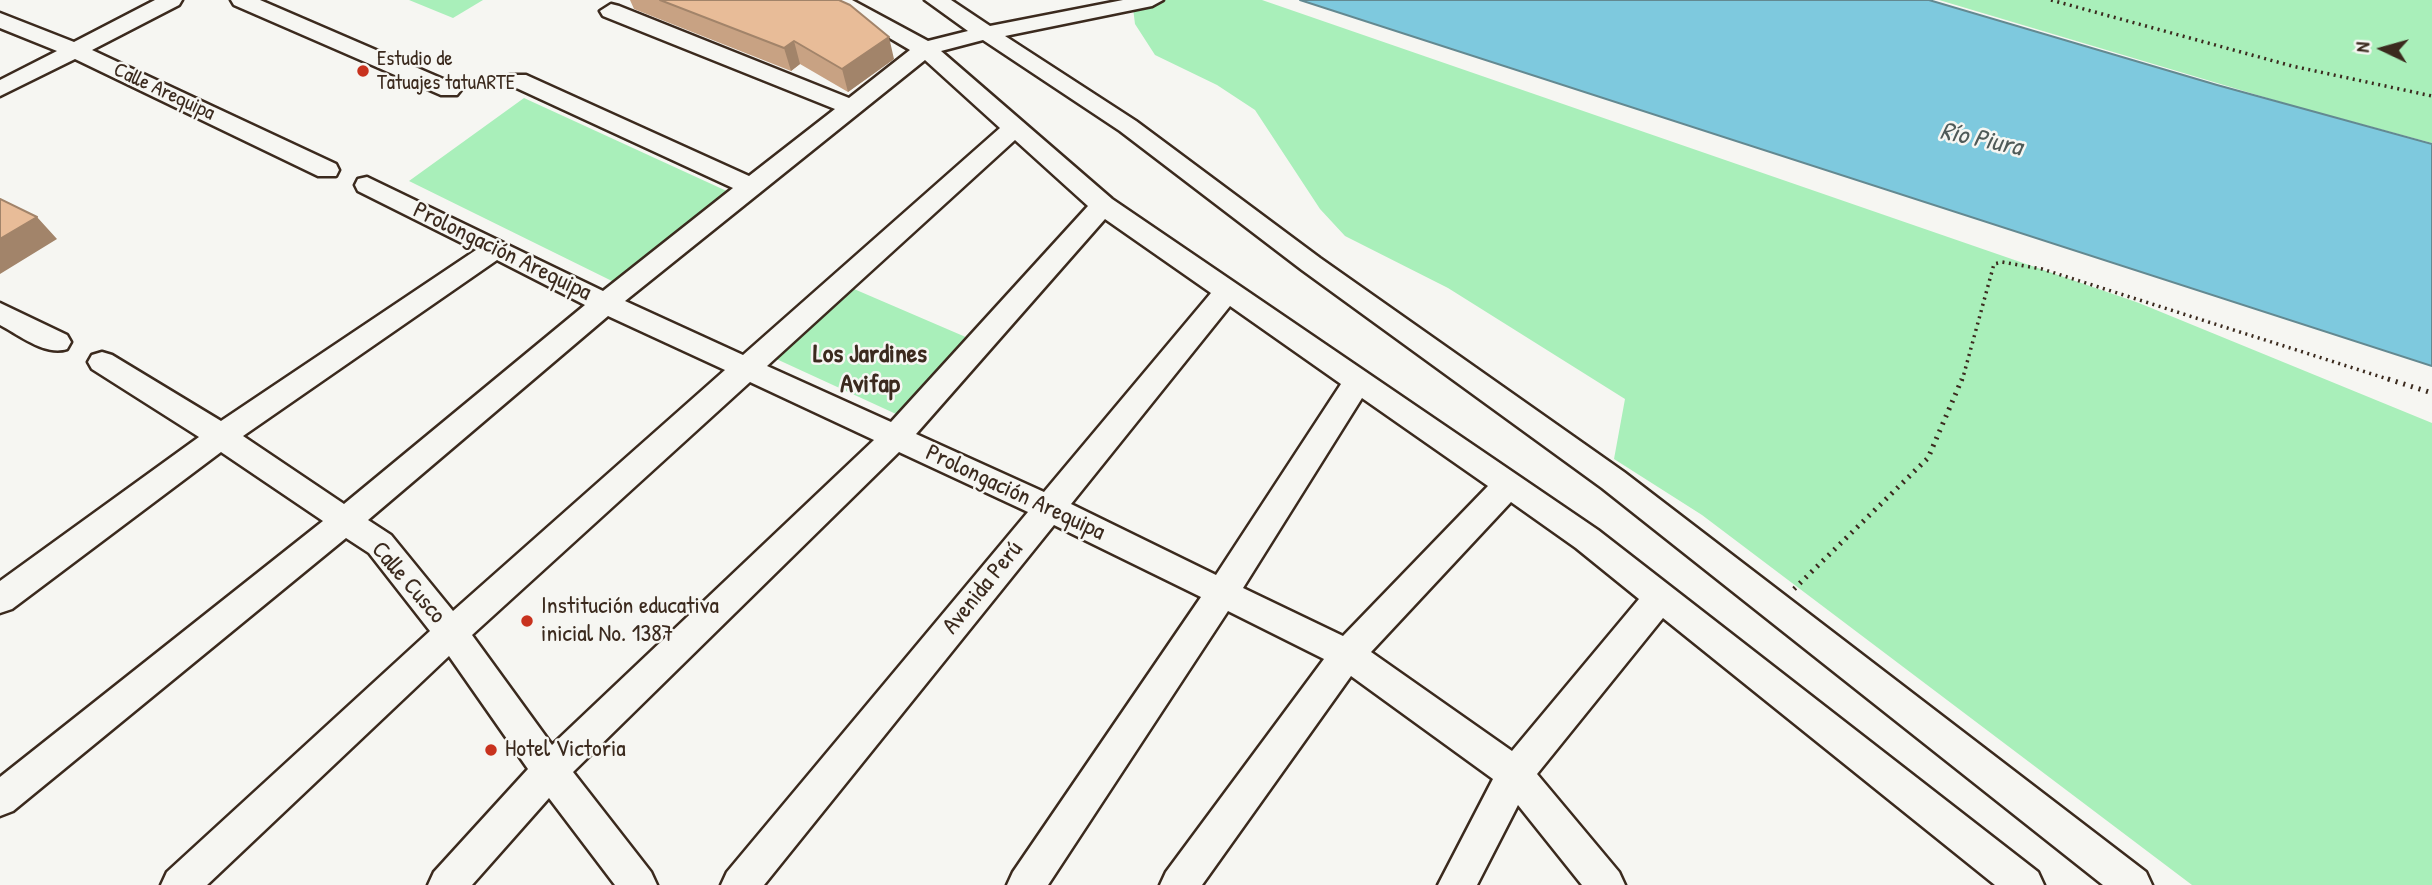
<!DOCTYPE html>
<html>
<head>
<meta charset="utf-8">
<style>
	body { margin:0 }
	#map { position:relative; width:2432px; height:885px; overflow:hidden; background:#f6f6f2; font-family:"Patrick Hand",sans-serif }
	canvas { display:block }
	.north { position:absolute; left:2348px; top:14px; width:70px; height:70px; -webkit-text-stroke:5px #f6f6f2; paint-order:stroke; rotate:275deg; font-size:19px; font-weight:700; line-height:28px; text-align:center; color:#3b2a1e }
	.north::after { content:''; display:block; margin:auto; width:24px; height:32px; background:#3b2a1e; clip-path:polygon(50% 0,100% 100%,50% 72%,0 100%) }
</style>
</head>
<body>
<div id="map">
<canvas width="2432" height="885"></canvas>
<div class="north">N</div>
</div>
<script>
const g = document.querySelector('canvas').getContext('2d');
g.lineJoin = 'round';
function paint(path, color) { g.fillStyle = color; g.fill(path, 'evenodd'); }
function trace(path, color, width, dash) { g.strokeStyle = color; g.lineWidth = width; g.lineCap = dash ? 'butt' : 'round'; g.setLineDash(dash || []); g.stroke(path); }
function label(font, color, halo, rows, align = 'center') {
  g.font = font + ' "Patrick Hand",sans-serif'; g.lineWidth = 5; g.setLineDash([]); g.textBaseline = 'middle'; g.strokeStyle = halo; g.fillStyle = color; for (const [text, x, y, turn = 0] of rows) {
    g.save(); g.translate(x, y); g.rotate((+turn || 0) * Math.PI / 180); g.textAlign = isNaN(turn) ? turn : align; if (halo) g.strokeText(text, 0, 0); g.fillText(text, 0, 0); g.restore();
  }
}
paint(new Path2D(`
	M409,0H483L453,18Z
	M1132,0H1262L2139,303L2432,423V885H2192L1702,515L1614,459L1625,399L1448,288L1345,236L1320,209L1255,110L1217,85L1155,55L1135,24Z
	M1939,0H2432V143L2294,106Z
	M524,98L731,193L614,282L409,181Z
	M847,286L968,338L896,414L772,357Z`), '#a9efba');
const water = new Path2D(`
	M1300,0H1929L2217,85L2432,144V366Z`);
paint(water, '#7ec9de');
trace(water, '#638991', 2);
const minor = new Path2D(`
	M155,0H182L179,5L92,50L336,164L339,170L336,176H318L75,59L0,96V80L57,51L0,28V13L74,42Z
	M231,0H260L457,85L461,90L457,95H441L234,5Z
	M825,0H852L928,41L968,31L925,0H951L990,26L1123,0H1163L1152,6L1005,36L1136,121L1320,258L1624,472L2146,872L2152,885H2103L1602,488L1302,270L1120,131L983,40L941,51L1112,199L1598,530L2038,872L2044,885H1995L1663,618L1537,774L1619,872L1625,885H1582L1518,805L1477,885H1438L1493,779L1351,676L1202,885H1160L1166,872L1324,659L1228,611L1048,885H1007L1013,872L1201,597L1054,525L764,885H721L727,872L1028,512L899,452L573,772L651,872L657,885H615L549,798L472,885H428L434,872L528,769L449,656L207,885H161L167,872L430,631L369,553L346,538L13,811L0,816V777L323,521L221,452L12,609L0,613V581L199,437L92,369L88,362L92,355L102,352L112,355L221,421L476,250L358,191L355,185L358,179L367,177L603,291L733,188L510,85L507,80L510,75H526L749,176L835,109L603,16L600,11L611,4L619,6L849,98L910,50ZM925,60L1000,128L743,355L625,301ZM1015,140L1088,206L891,422L767,366ZM1105,219L1211,293L1044,492L916,434ZM497,260L585,305L344,504L243,436ZM1230,306L1341,384L1216,575L1071,504ZM608,316L725,370L453,611L391,535L368,520ZM750,382L874,440L552,745L472,635ZM1362,398L1488,486L1343,636L1243,588ZM1511,502L1576,548L1639,599L1512,751L1371,652Z
	M0,303L67,335L71,342L67,349C45,356 19,335 0,325Z`);
trace(minor, '#3b2a1e', 5);
trace(new Path2D(`
	M2051,0L2292,66L2432,96
	M1962,381L1994,264L2002,262L2042,269L2394,381`), '#3b2a1e', 3.5, [2, 4.5]);
trace(new Path2D(`
	M2388,379L2432,393
	M1794,589L1928,458L1962,379`), '#3b2a1e', 5, [2, 6]);
paint(minor, '#f6f6f2');
paint(new Path2D(`
	M630,0H839L894,59L848,92L800,64L791,71L634,9Z`), '#c8a283');
paint(new Path2D(`
	M889,37L894,59L848,92L842,69Z
	M794,41L800,64L791,71L784,48Z
	M37,217L57,239L0,274V239Z`), '#a2846a');
const building = new Path2D(`
	M660,0H839L850,5L889,37L842,69L794,41L784,48Z
	M0,199L37,217L0,239Z`);
paint(building, '#e8bc98');
trace(building, '#a2846a', 2);
for (const [x, y, r, color] of [
	[363,71,7,"#c8321e"],
	[527,621,7,"#c8321e"],
	[491,750,7,"#c8321e"]
]) { const dot = new Path2D(); dot.arc(x, y, r, 0, 2 * Math.PI); g.fillStyle = color; g.fill(dot); trace(dot, '#f6f6f2', 2.5); }
label('21px', '#3b2a1e', '#f6f6f2', [
	["Estudio de",377,59],
	["Tatuajes tatuARTE",377,83]
], 'left');
label('21px', '#3b2a1e', '#f6f6f2', [
	["Calle Arequipa",164,92,25]
]);
label('24px', '#3b2a1e', '#f6f6f2', [
	["Prolongación Arequipa",502,252,26],
	["Prolongación Arequipa",1015,493,25],
	["Calle Cusco",408,583,49],
	["Avenida Perú",983,588,-51]
]);
label('24px', '#3b2a1e', '#f6f6f2', [
	["Institución educativa",541,607],
	["inicial No. 1387",541,635],
	["Hotel Victoria",505,750]
], 'left');
label('italic 26px', '#4f5a58', '#f6f6f2', [
	["Río Piura",1981,140,12]
]);
label('bold 26px', '#3b2a1e', '#f6f6f2', [
	["Los Jardines",870,355],
	["Avifap",870,385]
]);
</script>
</body>
</html>
